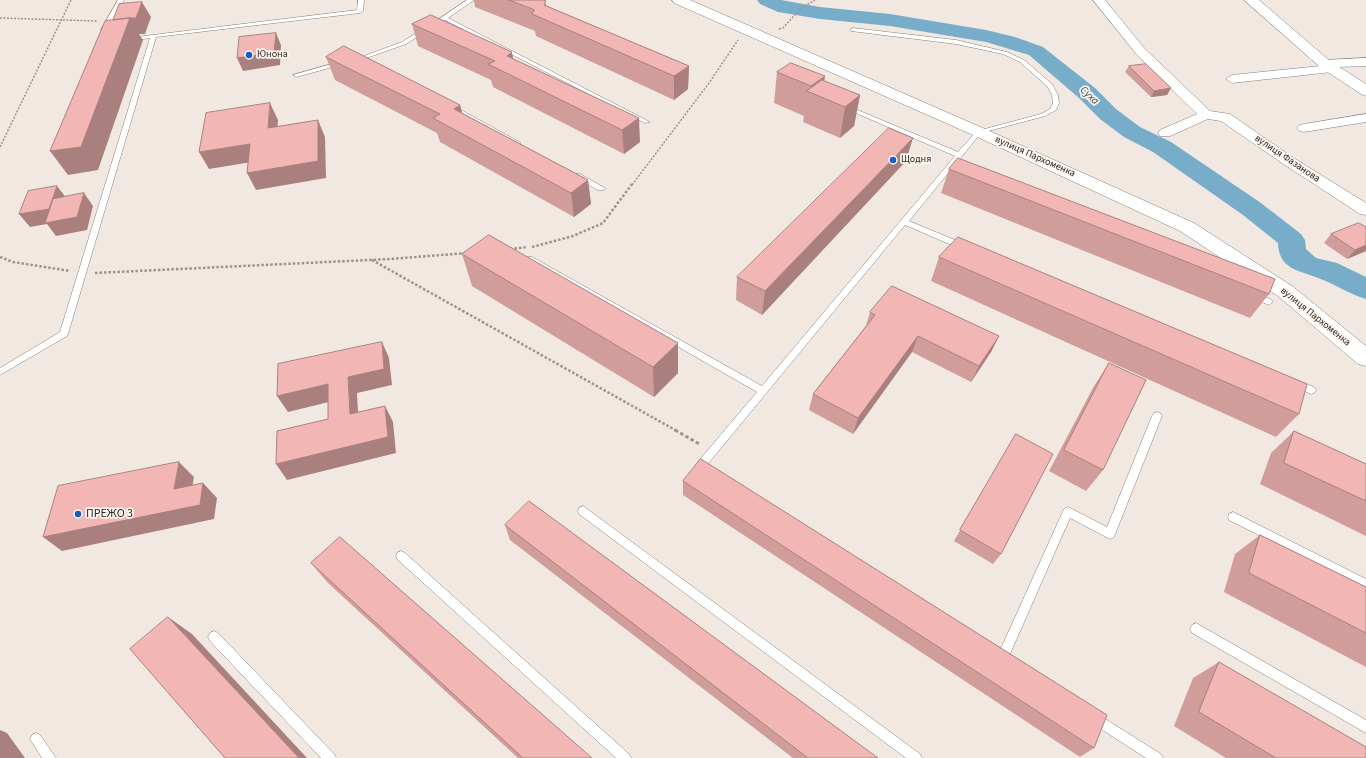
<!DOCTYPE html>
<html>
<head>
<meta charset="utf-8">
<style>
	body { margin:0 }
	canvas { display:block; background:#f1e9e1 }
</style>
</head>
<body>
<canvas width="1366" height="758"></canvas>
<script>
const g = document.querySelector('canvas').getContext('2d');
g.lineJoin = 'round';
function paint(path, color) { g.fillStyle = color; g.fill(path, 'evenodd'); }
function trace(path, color, width, dash) { g.strokeStyle = color; g.lineWidth = width; g.lineCap = dash ? 'butt' : 'round'; g.setLineDash(dash || []); g.stroke(path); }
function label(font, color, halo, rows, align = 'center') {
  g.font = font + ' "Source Sans 3",sans-serif'; g.lineWidth = 3.5; g.setLineDash([]); g.textBaseline = 'middle'; g.strokeStyle = halo; g.fillStyle = color; for (const [text, x, y, turn = 0] of rows) {
    g.save(); g.translate(x, y); g.rotate((+turn || 0) * Math.PI / 180); g.textAlign = isNaN(turn) ? turn : align; if (halo) g.strokeText(text, 0, 0); g.fillText(text, 0, 0); g.restore();
  }
}
paint(new Path2D(`
	M757,0H781L820,7L890,14L986,30L1015,37L1043,47L1095,88L1116,109L1140,127L1171,142L1261,203L1301,234L1305,240L1306,249L1316,258L1337,263L1366,277V299C1349,294 1335,284 1318,278C1299,270 1279,270 1278,243L1243,215L1153,152L1124,137L1100,119L1079,98L1029,55L986,42L890,26L820,19L778,12L760,4Z`), '#78adc9');
const lane = new Path2D(`
	M118,0H124L106,31H102L101,30Z
	M358,0H364L363,11L360,13L156,37L68,334L67,336L0,375V368L60,332L150,38L130,41L128,40V38L357,10Z
	M467,0H474L448,18L650,122L645,123L445,20L439,21V19Z
	M853,28L956,40L1007,52L1024,60L1052,84L1058,95L1059,103L1056,110L1045,116L981,133L909,221L967,245L968,247L967,249H961L905,225L707,465L709,469L707,472L704,473L697,469L695,466L697,463L757,392L525,259L526,257H532L762,386L955,156L844,108V106H848L958,152L977,131L1041,114L1050,109L1053,103L1052,95L1047,86L1020,62L1003,54L956,44L851,31V29Z
	M423,29L428,30L406,44L358,61L353,60L402,42Z
	M342,61L345,63L344,64L296,77L293,75Z
	M450,106H454L521,143L520,144H516L450,108Z
	M576,174H580L605,188L604,190H598L576,178Z
	M1253,292L1272,300L1273,302L1269,305L1250,297L1249,295L1250,293Z
	M1294,379L1314,387L1316,390L1314,393L1311,394L1291,385L1289,383L1291,381Z
	M1157,412L1160,413L1162,416L1114,537L1110,539L1106,537L1070,518L1006,663L1002,665L998,663L996,659L998,655L1064,509L1068,507L1072,509L1107,527L1152,416L1154,413Z
	M583,506L920,754L922,758H906L579,514L578,511L579,508Z
	M1233,512L1366,579V590L1229,520L1228,517L1229,514Z
	M401,551L405,553L629,754L631,758H616L397,559L396,556L397,553Z
	M1196,623L1366,720V733L1192,633L1190,629L1192,625Z
	M214,631L218,633L334,754L336,758H321L210,641L208,637L210,633Z
	M1094,712L1161,754L1163,758H1146L1090,722L1088,718L1090,714Z
	M36,733L40,735L56,758H42L30,739L32,735Z`);
const street = new Path2D(`
	M1093,0H1105L1145,49L1210,111L1230,114L1292,157L1366,203V215L1360,214L1282,163L1221,121L1208,119L1170,136H1160L1158,133L1160,130L1197,114L1137,55Z
	M1366,58V66L1338,67L1336,71L1332,72L1232,83L1226,79L1232,75L1320,66L1321,61L1325,60Z
	M1366,114V122L1304,132L1299,131L1297,128L1299,125L1304,124Z`);
const secondary = new Path2D(`
	M672,0H690L985,129L1194,223L1292,286L1366,346V366L1358,364L1278,296L1180,231L973,135L674,3Z
	M1244,0H1259L1330,61L1366,84V96L1361,94L1320,67Z`);
trace(lane, '#867f78', 1);
trace(street, '#867f78', 1);
trace(secondary, '#867f78', 1);
trace(new Path2D(`
	M0,18L97,21
	M779,29L783,28L801,8L815,0
	M0,147L71,0
	M632,185L709,83L738,40`), '#99948e', 1.5, [2, 1.5]);
trace(new Path2D(`
	M532,247L573,236L603,223L632,184
	M510,249L527,247
	M0,257L13,262L70,271
	M372,260L677,431
	M95,273L390,259L467,253`), '#99948e', 2.5, [2.5, 2]);
trace(new Path2D(`
	M675,430L701,445`), '#99948e', 3, [3.5, 2.5]);
paint(lane, '#fff');
paint(street, '#fff');
paint(secondary, '#fff');
paint(new Path2D(`
	M474,0H543L547,6L689,66L688,89L674,100L536,36L535,31L475,7Z
	M412,24L513,59L640,142L624,154L493,87L491,80L418,46Z
	M326,57L460,105L462,113L588,180L591,204L574,217L440,142L437,133L335,80Z
	M1129,66L1171,88L1167,95L1151,97L1125,72Z
	M777,72L824,81L860,95L854,126L840,138L803,122L804,116L774,103Z
	M906,161L762,315L736,300L737,277Z
	M949,169L1269,294L1250,318L941,193Z
	M1366,227V251L1347,259L1324,243L1331,234Z
	M462,254L678,343V373L654,397L472,286Z
	M939,257L1299,414L1276,437L931,281Z
	M870,312L999,336L991,352L971,382L912,352L853,434L809,410L813,394L866,326Z
	M1109,363L1103,470L1086,491L1049,471L1094,386Z
	M1294,431L1366,464V536L1260,484L1271,453Z
	M1016,434L1001,554L993,564L954,541Z
	M683,481L1094,748L1080,757L683,495Z
	M505,525L878,758H793L510,540Z
	M1260,535L1366,587V667L1224,592L1235,554Z
	M311,563L592,758H518L327,582Z
	M1219,662L1366,758H1226L1174,726L1193,678Z`), '#d09d9b');
paint(new Path2D(`
	M142,2L151,17L145,34H139L143,40L98,170L68,175L50,151L112,20Z
	M276,33L281,45L280,65L243,71L237,58Z
	M512,52L516,75L507,56Z
	M689,66L688,89L674,100V76Z
	M825,76L822,97L810,92L811,86Z
	M1171,88L1167,95L1151,97L1154,91Z
	M860,95L854,126L840,138L845,107Z
	M270,103L278,120L276,145L268,128Z
	M460,105L466,128L454,109Z
	M639,118L640,142L624,154L622,130Z
	M318,120L325,137L326,178L256,190L247,173Z
	M913,138L906,161L762,315L765,291Z
	M250,144L258,161L209,169L199,152Z
	M588,180L591,204L574,217L571,193Z
	M57,186L67,199L84,193L93,206L87,230L56,236L47,224L30,227L19,214Z
	M1366,245V251L1347,259L1355,250Z
	M918,336L912,352L853,434L858,418Z
	M999,336L991,352L971,382L979,366Z
	M382,342L389,358L392,385L357,393L359,430L350,414L348,377Z
	M678,343V373L654,397L653,367Z
	M328,384L337,400L288,412L277,396Z
	M385,406L393,422L396,453L287,480L276,464Z
	M179,462L194,477L189,504L174,489Z
	M203,483L217,498L214,519L62,551L43,537Z
	M168,617L192,634L307,758H299Z
	M0,730L7,733L25,758H0Z`), '#a9807e');
const building = new Path2D(`
	M509,0H543L546,1L544,5L689,66L674,76L532,14L534,10Z
	M142,2L136,18H130L113,20L119,4Z
	M431,15L512,52L507,56L639,118L622,130L488,64L495,61L412,24Z
	M130,18L81,147L50,151L105,21Z
	M276,33L274,53L237,58L239,37Z
	M344,46L460,105L454,109L588,180L571,193L433,118L440,114L326,57Z
	M791,63L825,76L811,86L777,72Z
	M1146,64L1171,88L1154,91L1129,66Z
	M822,80L860,95L845,107L807,91Z
	M270,103L268,128L318,120V161L247,173L250,144L199,152L206,113Z
	M889,128L913,138L765,291L737,277Z
	M958,158L1275,279L1269,294L949,169Z
	M57,186L49,209L19,214L28,191Z
	M84,193L77,217L45,223L53,199Z
	M1359,223L1366,227V245L1355,250L1331,234Z
	M489,235L678,343L653,367L462,254Z
	M958,237L1307,384L1299,414L939,257Z
	M892,286L999,336L979,366L918,336L858,418L813,394L875,315L870,312Z
	M382,342L384,369L348,377L350,414L385,406L388,437L276,464L277,431L328,419V384L277,396L278,364Z
	M1109,363L1146,380L1103,470L1064,450Z
	M1294,431L1366,464V501L1284,463Z
	M1016,434L1053,454L1001,554L960,530Z
	M701,459L1107,715L1094,748L683,481Z
	M179,462L174,489L203,483L200,505L43,537L58,486Z
	M529,501L878,758H808L505,525Z
	M1260,535L1366,587V633L1249,573Z
	M340,537L592,758H523L311,563Z
	M168,617L299,758H225L130,649Z
	M1219,662L1366,747V758H1276L1199,712Z`);
paint(building, '#f2b7b4');
trace(building, '#a9807e', 1);
for (const [x, y, r, color] of [
	[249,55,4,"#1460cb"],
	[893,160,4,"#1460cb"],
	[78,514,4,"#1460cb"]
]) { const dot = new Path2D(); dot.arc(x, y, r, 0, 2 * Math.PI); g.fillStyle = color; g.fill(dot); trace(dot, '#fef6ee', 1.5); }
label('10px', '#292724', '#fef6ee', [
	["Юнона",257,55],
	["Щодня",901,160]
], 'left');
label('10px', '#292724', '#fef6ee', [
	["вулиця Пархоменка",1035,157,24],
	["вулиця Фазанова",1287,159,34],
	["вулиця Пархоменка",1315,317,39]
]);
label('italic 11px', '#154156', '#fef6ee', [
	["Суха",1089,96,43]
]);
label('12px', '#292724', '#fef6ee', [
	["ПРЕЖО 3",86,514]
], 'left');
</script>
</body>
</html>
